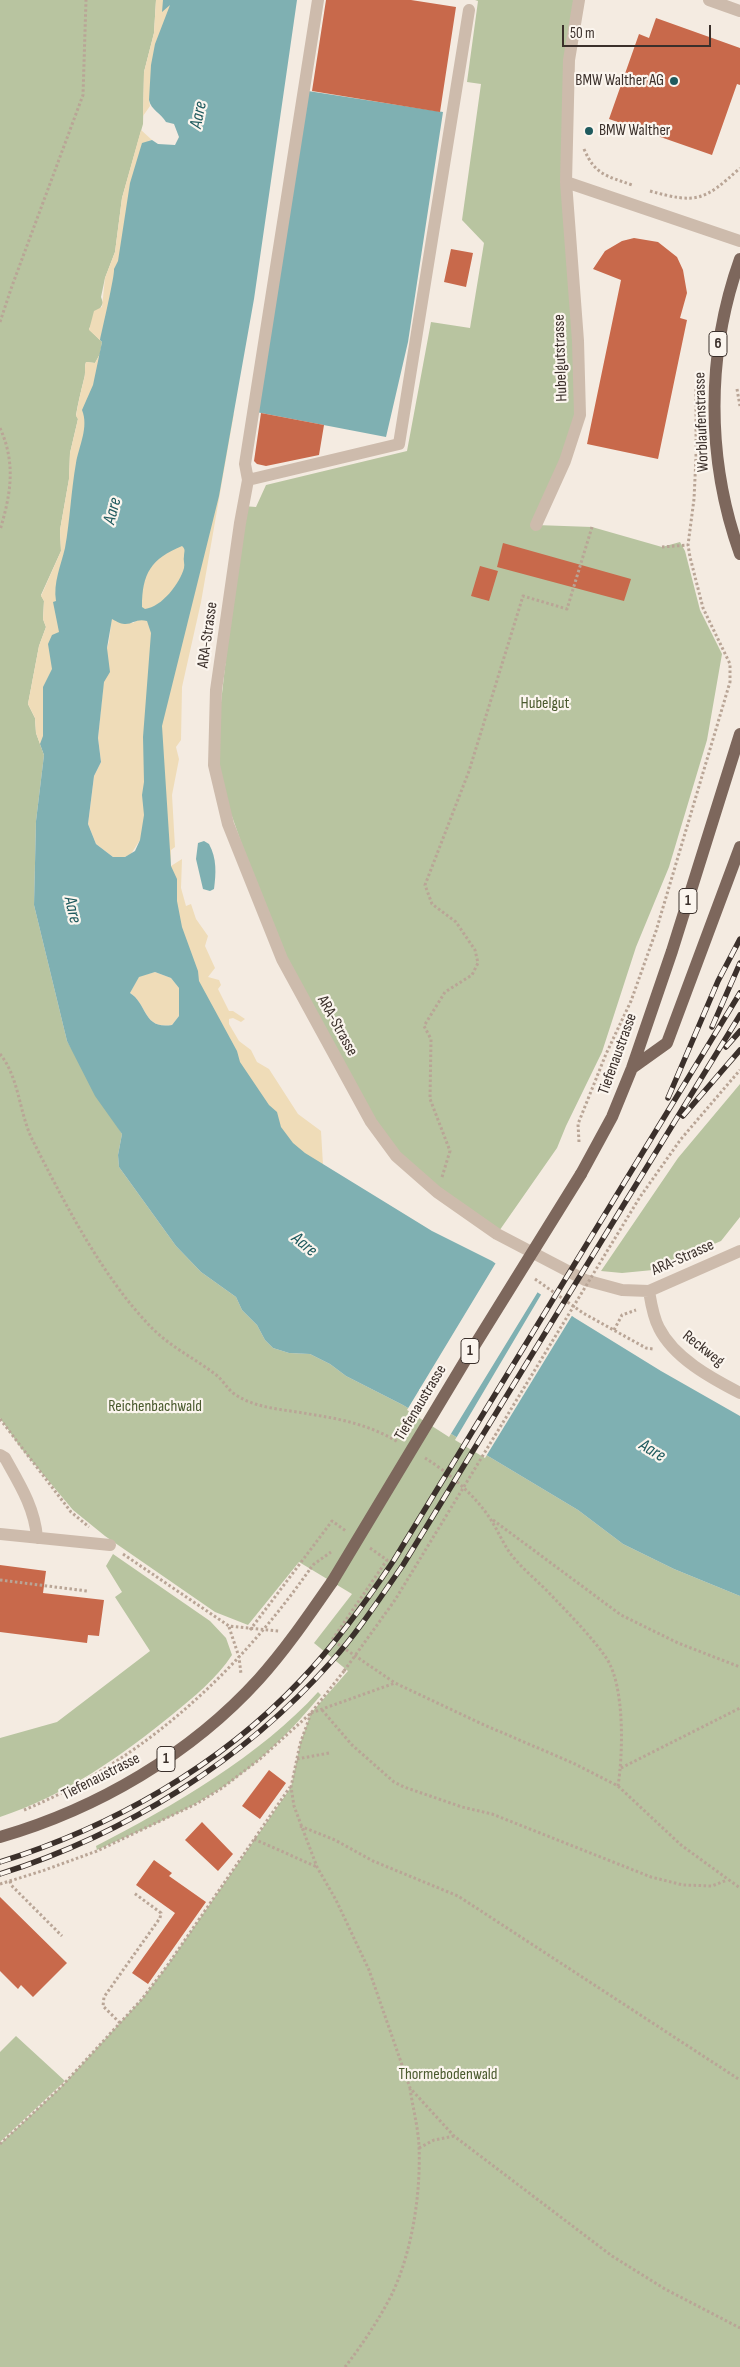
<!DOCTYPE html>
<html>
<head>
<meta charset="utf-8">
<style>
	body { margin:0 }
	#map { position:relative; width:740px; height:2367px; overflow:hidden; background:#f4ebe1; font-family:"Sofia Sans Condensed",sans-serif }
	canvas { display:block }
	.scale { position:absolute; left:562px; top:25px; width:149px; height:22px; box-sizing:border-box; border:2px solid #3b302b; border-top:0; padding-left:6px; font-size:15px; line-height:18px; white-space:nowrap; color:#3b302b; -webkit-text-stroke:4px #fbf5ee; paint-order:stroke }
</style>
</head>
<body>
<div id="map">
<canvas width="740" height="2367"></canvas>
<div class="scale">50 m</div>
</div>
<script>
const g = document.querySelector('canvas').getContext('2d');
g.lineJoin = 'round';
function paint(path, color) { g.fillStyle = color; g.fill(path, 'evenodd'); }
function trace(path, color, width, dash) { g.strokeStyle = color; g.lineWidth = width; g.lineCap = dash ? 'butt' : 'round'; g.setLineDash(dash || []); g.stroke(path); }
function label(font, color, halo, rows, align = 'center') {
  g.font = font + ' "Sofia Sans Condensed",sans-serif'; g.lineWidth = 4.5; g.setLineDash([]); g.textBaseline = 'middle'; g.strokeStyle = halo; g.fillStyle = color; for (const [text, x, y, turn = 0] of rows) {
    g.save(); g.translate(x, y); g.rotate((+turn || 0) * Math.PI / 180); g.textAlign = isNaN(turn) ? turn : align; if (halo) g.strokeText(text, 0, 0); g.fillText(text, 0, 0); g.restore();
  }
}
paint(new Path2D(`
	M0,0H156L154,33L144,72L143,124L122,198L115,252L105,278L101,297L103,303L89,329L102,342L100,354L95,363L86,362C84,368 86,373 84,379C81,391 78,403 76,415L78,419L70,453L69,479L60,530L61,551L41,595L44,601L43,619L46,627L39,646L28,704L35,718L36,733L44,755L36,821L34,905L67,1041L122,1134L118,1155L119,1167L176,1246L201,1272L236,1297L242,1310L257,1325L265,1340L273,1348L289,1353L310,1354L330,1364L346,1376L403,1405L578,1510L623,1544L674,1569L740,1596V2367H0V2144L61,2087L142,1999L167,1966L291,1787L300,1744L311,1713L348,1671L314,1643L352,1594L299,1562L248,1625L215,1612L105,1536L73,1510L21,1448L0,1418Z
	M475,0H579L566,147L580,415L536,525L592,527L662,547L680,542L685,551L700,610L722,654L707,740L669,867L636,947L602,1052L566,1126L557,1148L497,1234L396,1156L282,959L214,765L243,506L256,507L266,485L407,451L431,322L470,328L484,243L462,220L481,84L467,82L478,1Z
	M740,1084V1217L721,1241L653,1270L622,1273L601,1271L678,1158Z
	M113,1554L210,1621L226,1638L232,1655C217,1678 194,1697 173,1714C122,1756 64,1796 0,1817V1738L57,1722L150,1651L115,1597L122,1592L106,1566Z
	M318,1692L321,1695C292,1730 259,1764 220,1789C182,1814 138,1831 97,1850L96,1846C172,1807 261,1755 318,1692Z
	M16,2036L65,2081L0,2142V2052Z`), '#b8c4a0');
paint(new Path2D(`
	M156,0H176L149,100L150,106L143,116L144,72L154,33Z
	M141,130L152,140L148,141L44,755L36,733L35,718L28,704L39,646L46,627L43,619L44,601L41,596L61,551L60,530L69,479L70,453L78,419L76,416C78,403 81,391 84,379C86,373 84,368 86,362L95,363L100,354L102,342L89,330L94,311L102,307L105,278L115,252L122,198Z
	M234,413L201,602L182,687L181,740L176,747L179,759L172,795L175,847L171,850V866L182,859L181,888L186,906L191,904L196,919L208,936L205,946L215,968L208,977L219,980L221,985L218,989L229,1011H233L245,1019L241,1022L233,1018L229,1019V1024L239,1041L251,1050L257,1062L269,1069L298,1114L321,1131L323,1165L313,1168L227,1066L140,840L131,854L125,857H113L96,844L88,824L94,776L101,762L98,738L107,648C110,642 110,627 112,618L133,623L136,621L142,607V589L153,550Z
	M155,972L171,978L179,988V1016L172,1025C143,1030 147,1003 130,993L139,976Z`), '#efdcb8');
paint(new Path2D(`
	M163,0H297L254,299L219,496L162,726L171,866L177,879V901L182,927L198,971L199,981L237,1051L240,1062L269,1105L277,1112L281,1127L293,1143L305,1153L432,1231L492,1261L575,1318L661,1371L740,1416V1596L674,1569L623,1544L578,1510L403,1405L346,1376L330,1364L310,1354L289,1353L273,1348L265,1340L257,1325L242,1310L236,1297L201,1272L176,1246L119,1167L118,1155L122,1134L95,1096L67,1041L34,905L36,821L44,755L40,744L43,736V687L52,669L48,644L52,635L59,632L53,602L56,601C53,583 61,565 65,548C70,520 71,491 76,463C79,446 89,427 82,410L93,385L102,342L100,340C102,330 115,275 114,269L118,261L130,183L142,143L152,140L158,144L175,145L179,137L174,124L166,122C161,113 151,110 149,100L151,65L155,44L170,5L162,12ZM182,546C186,550 184,551 184,556C183,560 185,564 184,568C180,583 162,607 145,609L142,607C142,573 151,559 182,546ZM112,619C131,631 132,617 147,621L151,633L143,737L144,782L142,795L144,815L140,840L135,851L125,857H113L96,844L88,824L94,776L101,762L98,738L104,682L110,672L107,648ZM155,972L171,978L179,988V1016L172,1025C143,1030 147,1003 130,993L139,977Z
	M308,91L443,112L408,342L386,437L256,412Z
	M204,841L209,844C217,859 216,873 214,889L210,891L203,889L196,859L198,843Z`), '#7fb0b2');
paint(new Path2D(`
	M497,1261L539,1290L449,1437L407,1410Z
	M542,1293L573,1314L485,1458L455,1440Z`), '#f4ebe1');
paint(new Path2D(`
	M326,0H411L456,7L440,112L312,91Z
	M656,18L740,48V85L737,84L712,155L609,119L639,34L649,38Z
	M634,238L658,242L677,257L683,270L687,293L680,318L687,320L658,459L587,444L621,280L593,269L605,251L622,241Z
	M451,249L473,253L466,287L444,282Z
	M261,413L324,425L319,455L266,466L257,464L254,461Z
	M503,543L631,579L624,601L497,567Z
	M480,566L498,571L489,601L471,596Z
	M0,1565L46,1571L43,1593L104,1600L99,1636L88,1635L87,1643L0,1632Z
	M269,1770L286,1783L260,1819L242,1806Z
	M202,1822L233,1854L218,1871L185,1840Z
	M154,1860L172,1873L169,1876L206,1902L148,1984L132,1973L175,1913L136,1885Z
	M0,1897L67,1963L33,1997L21,1985L18,1989L0,1971Z`), '#c8694b');
trace(new Path2D(`
	M584,149C595,175 607,176 632,185
	M650,191C697,204 704,201 740,168
	M0,322L12,286L83,95L86,0
	M737,389L740,406
	M0,428C16,463 11,494 0,530
	M662,547L688,545
	M0,1054C19,1077 19,1112 32,1139C63,1200 102,1277 151,1327C169,1346 194,1358 215,1374C222,1379 226,1387 233,1393C255,1409 283,1409 309,1414C341,1419 370,1425 398,1442
	M681,1139L740,1070
	M579,1142L578,1124L606,1054L631,1001L656,931L730,682V664L703,608L690,557L688,545L694,499L696,457V387
	M442,1177L450,1151L430,1099L431,1039L424,1026L445,992L472,975L478,963L475,950L456,922L432,904L425,885L469,771L523,596L567,609L592,527
	M535,1279L583,1313L646,1348L653,1349
	M614,1330L622,1315L636,1310
	M0,1419L71,1512L89,1527
	M425,1458C449,1473 476,1496 491,1520C498,1531 503,1543 510,1553C522,1569 539,1582 552,1596C571,1616 592,1637 607,1659C625,1688 623,1754 618,1786
	M493,1520L621,1615L678,1643L740,1667
	M370,1548L387,1560L332,1640L395,1683L482,1724L573,1763L618,1786L681,1845L740,1888
	M123,1554L229,1626L279,1631
	M0,1580L87,1591
	M229,1627L239,1657L241,1674
	M250,1630L332,1521L346,1531
	M322,1710L352,1745L394,1782L404,1787L462,1807L492,1814L651,1877L683,1885L712,1886L727,1880
	M311,1713L300,1744L291,1787L294,1806L317,1867L336,1900L369,1970L410,2088L454,2136L612,2256L665,2289L740,2328
	M311,1713L395,1683
	M297,1759L329,1753
	M621,1768L740,1708
	M24,1810C141,1762 238,1672 310,1569
	M300,1826L335,1840L373,1861L458,1896L740,2080
	M254,1839L317,1867
	M10,1881L11,1885L62,1936
	M0,1884L42,1871L97,1851L196,1804L222,1788L260,1759L311,1713L344,1671
	M120,2023L103,2006L104,1997L160,1918L161,1913L134,1893
	M0,2144L61,2087L142,1999L167,1966L290,1787
	M419,2148L434,2140L454,2136
	M345,2367C362,2345 378,2321 391,2296C412,2253 421,2194 419,2146C418,2127 413,2108 410,2089`), '#b9a596', 3, [2.5, 2.5]);
trace(new Path2D(`
	M709,0L740,11
	M469,10L399,444L248,480L240,523L216,690L214,765L228,824L282,959L371,1122L396,1156L437,1192L497,1234L585,1280L622,1290L649,1291L740,1251
	M566,182L740,241
	M248,480L245,464L318,0
	M536,525L565,461L580,415L578,341L566,182L569,60L579,0
	M649,1291C651,1303 653,1317 659,1328C674,1358 711,1378 740,1393
	M0,1455L5,1458C19,1483 35,1508 37,1538
	M0,1534L110,1545`), '#cdbbac', 12);
trace(new Path2D(`
	M740,259C706,354 706,459 740,554
	M632,1068L667,1043L740,847
	M581,1174L612,1117L632,1068L672,951L740,734
	M0,1837C97,1809 191,1754 259,1679C286,1649 309,1615 332,1582`), '#7d675c', 12);
const rail = new Path2D(`
	M712,1027L740,963
	M726,1047L740,1031
	M668,1098L718,981L740,939
	M683,1116L740,1050
	M0,1862C112,1827 220,1766 301,1680C336,1643 366,1602 394,1560L740,993
	M0,1874C126,1834 243,1761 331,1662C358,1632 380,1598 403,1565L740,1015`);
trace(rail, '#3b302b', 5.5);
trace(rail, '#fbf5ee', 4, [11]);
trace(new Path2D(`
	M310,1569L314,1564L331,1552
	M344,1671L395,1600L640,1197L681,1139`), '#b9a596', 3, [2.5, 2.5]);
trace(new Path2D(`
	M332,1582L468,1356L581,1174`), '#7d675c', 12);
for (const [x, y, r, color] of [
	[674,81,5,"#1f5a5e"],
	[589,131,5,"#1f5a5e"]
]) { const dot = new Path2D(); dot.arc(x, y, r, 0, 2 * Math.PI); g.fillStyle = color; g.fill(dot); trace(dot, '#fbf5ee', 2); }
for (const [x, y, w] of [
	[718,344,18],
	[688,901,18],
	[470,1351,18],
	[166,1759,18]
]) { const box = new Path2D(); box.roundRect(x - w / 2, y - 12.5, w, 25, 4); g.fillStyle = '#fbf5ee'; g.fill(box); trace(box, '#3b302b', 1); }
label('bold 15px', '#3b302b', null, [
	["6",718,344],
	["1",688,901],
	["1",470,1351],
	["1",166,1759]
]);
label('16px', '#3b302b', '#fbf5ee', [
	["BMW Walther AG",664,81],
	["BMW Walther",599,131,"left"]
], 'right');
label('16px', '#3b302b', '#fbf5ee', [
	["Hubelgutstrasse",561,358,-92],
	["Worblaufenstrasse",702,422,-92],
	["ARA-Strasse",208,635,-82],
	["ARA-Strasse",337,1026,61],
	["Tiefenaustrasse",618,1054,-70],
	["ARA-Strasse",683,1258,-24],
	["Reckweg",703,1349,38],
	["Tiefenaustrasse",421,1403,-59],
	["Tiefenaustrasse",101,1777,-27]
]);
label('16px', '#4a5a2e', '#fbf5ee', [
	["Hubelgut",545,704],
	["Reichenbachwald",155,1407],
	["Thormebodenwald",448,2075]
]);
label('italic 18px', '#1f5a5e', '#fbf5ee', [
	["Aare",199,115,-79],
	["Aare",113,511,-76],
	["Aare",72,910,77],
	["Aare",304,1245,40],
	["Aare",652,1451,31]
]);
</script>
</body>
</html>
